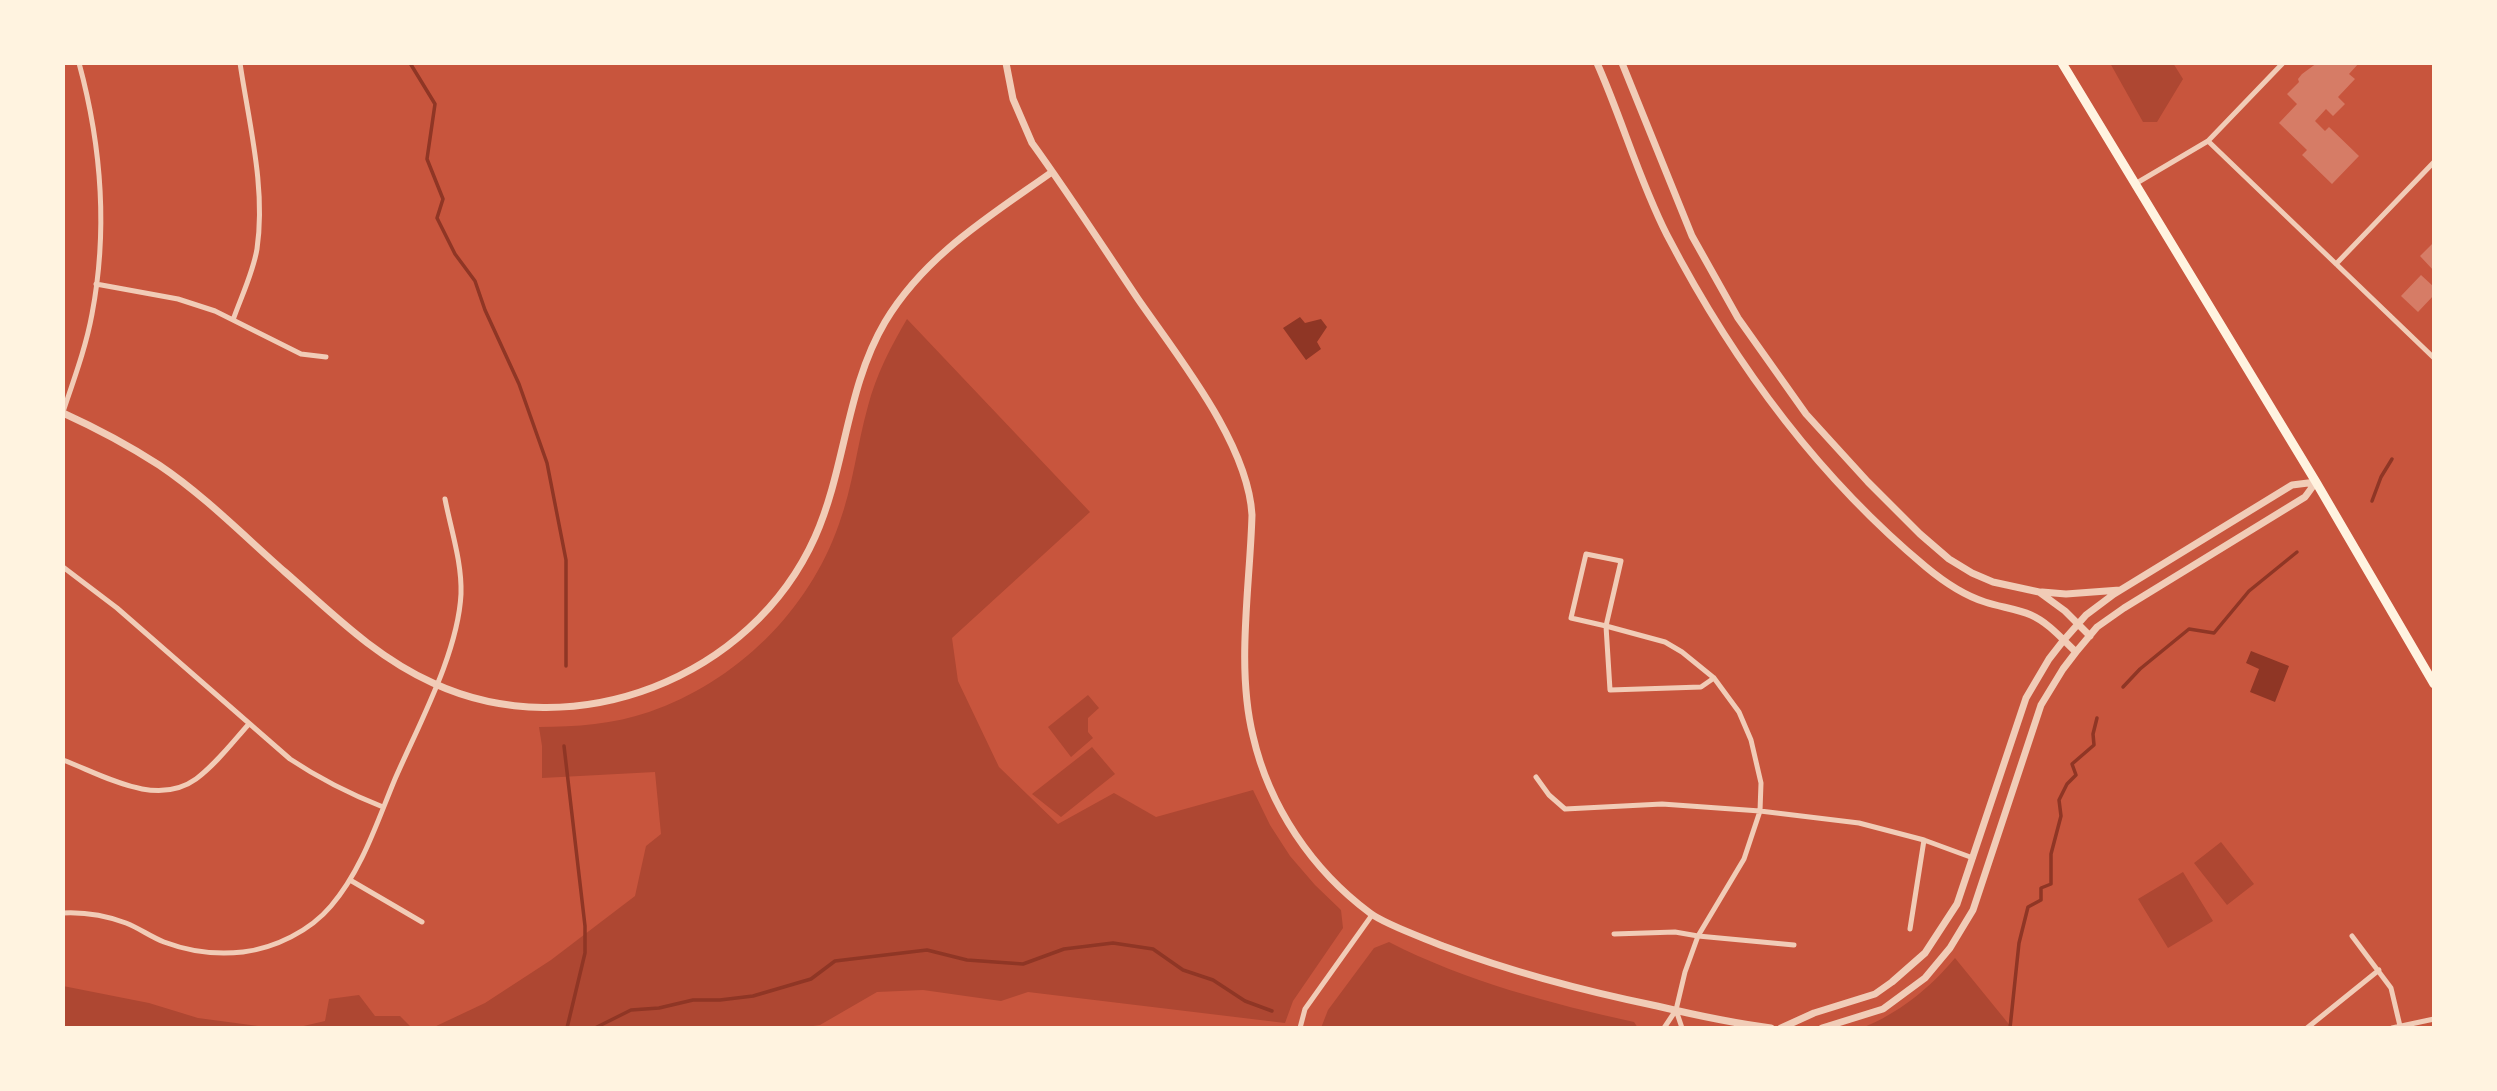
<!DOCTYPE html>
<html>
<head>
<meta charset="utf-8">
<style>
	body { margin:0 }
	#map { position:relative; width:2497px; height:1091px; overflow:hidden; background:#c8553d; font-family:"Exo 2",sans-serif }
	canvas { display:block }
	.frame { position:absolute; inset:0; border:65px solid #fff3e0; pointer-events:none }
</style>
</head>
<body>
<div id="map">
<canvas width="2497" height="1091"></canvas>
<div class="frame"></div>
</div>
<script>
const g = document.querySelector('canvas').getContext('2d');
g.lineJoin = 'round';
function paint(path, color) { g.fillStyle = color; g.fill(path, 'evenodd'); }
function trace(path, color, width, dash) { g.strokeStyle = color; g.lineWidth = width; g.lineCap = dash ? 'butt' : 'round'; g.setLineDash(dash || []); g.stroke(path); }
paint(new Path2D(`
	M2110,63H2173L2183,79L2157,122H2143Z
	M907,319L1090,512L952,638L958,681L999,767L1058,824L1114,793L1156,817L1253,790L1270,825L1290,856L1315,885L1341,910L1343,928L1293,1001L1285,1023L1028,992L1001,1001L923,990L877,992L820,1025L799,1028H432L485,1003L551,960L635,896L646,846L661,834L655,772L542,778V746L539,727C576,727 614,724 649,712C736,682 809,611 839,524C853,486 857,445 868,406C876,375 891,346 907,319Z
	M1088,695L1099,708L1088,718V732L1093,738L1071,757L1048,727Z
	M1092,747L1115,774L1061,817L1032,794Z
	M2221,842L2254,884L2227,905L2194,863Z
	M2183,872L2213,921L2168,948L2138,899Z
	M1389,942C1465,981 1552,1004 1634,1022L1638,1028H1321L1328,1010L1374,948Z
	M1955,958L2012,1028H1862C1899,1013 1929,989 1955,958Z
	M63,986L149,1003L198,1018L273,1028H63Z
	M359,995L375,1016H400L412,1028H295L325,1021L329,999Z`), '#ae4732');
paint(new Path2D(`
	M1300,317L1305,323L1321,319L1327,327L1317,342L1321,349L1306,360L1283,328Z
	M2251,651L2289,666L2275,702L2250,692L2259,669L2246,663Z`), '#8f3625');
trace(new Path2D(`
	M410,63L435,104L427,159L443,199L437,218L455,254L475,281L485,310L519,384L547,463L566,560V666
	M2372,501L2381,477L2392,459
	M2123,687L2140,669L2189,629L2214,633L2249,591L2297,552
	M564,746L585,926V953L567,1028
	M595,1028L631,1010L659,1008L693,1000H720L753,996L811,979L835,961L927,950L967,960L1023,964L1064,949L1113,943L1153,949L1183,970L1213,980L1245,1001L1272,1011
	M2010,1028L2019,943L2028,907L2041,900V888L2051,884V854L2061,816L2059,800L2067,784L2076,775L2072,764L2094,745L2093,734L2097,718`), '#8f3625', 3.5);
paint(new Path2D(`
	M2317,63H2359L2349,74L2355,79L2338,97L2345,104L2333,116L2326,109L2315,121L2325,131L2329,127L2359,156L2332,184L2302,155L2307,150L2279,123L2297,104L2287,94L2299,82L2298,79L2302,74Z
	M2434,242V271L2420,256Z
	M2421,275L2434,287V295L2418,312L2401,296Z`), '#d67c66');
trace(new Path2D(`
	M2208,141L2434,358
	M2135,184L2208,141L2283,63
	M2336,264L2434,162
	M96,284L178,299L215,311L301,354L326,357
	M233,320C241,297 253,273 257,249C266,188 249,124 240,63
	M63,412C74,379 86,347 92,314C108,230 101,144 79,63
	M1586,554L1621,561L1606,626L1571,618Z
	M63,567L117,608L290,759C320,779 350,794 383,807
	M63,760C103,775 156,808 196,779C216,764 232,743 248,725
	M1536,777L1549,795L1565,809L1662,804L1760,811L1859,823L1924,840L1973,858
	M350,880L422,922
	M63,913C83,912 107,916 126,923C139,928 151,937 164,942C188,951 217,955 243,952C275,948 310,931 331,906C362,870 377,822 395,779C419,724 458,653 461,594C462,562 451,530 445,499
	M1910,929L1924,840
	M1614,934L1675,932L1698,936L1794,945
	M2352,936L2391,988L2400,1026
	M1676,1010L1682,1028
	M1300,1028L1305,1009L1372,915
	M1664,1028L1676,1010L1685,972L1698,936L1744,859L1760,811L1761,783L1751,740L1739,712L1714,678L1682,652L1665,642L1606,626L1610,690L1701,687L1714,678
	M2307,1028L2379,970
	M2392,1028L2434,1019`), '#f1ccb7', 5);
trace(new Path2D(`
	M1006,63L1013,99L1032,143C1069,194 1103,247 1138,299C1178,357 1248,443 1252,515C1250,586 1236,667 1253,736C1269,806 1312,870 1370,913C1386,925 1424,938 1443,946C1512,972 1584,991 1657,1006C1695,1015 1732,1023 1771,1028
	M1597,63C1622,119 1639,180 1667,235C1732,360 1818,477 1926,567C1944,582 1963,595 1985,602C2000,607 2017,609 2031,615C2049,623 2062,639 2076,652
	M1622,63L1692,236L1738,318L1806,414L1868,482L1920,534L1949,559L1972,573L1993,582L2039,592L2065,611L2090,636
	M63,413C96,428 128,445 159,465C205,496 244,536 285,572C332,613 375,657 433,683C574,748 752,678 815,537C846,467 846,388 885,322C925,255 990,216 1052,172
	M2042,592L2066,594L2120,590
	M1781,1028L1814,1013L1875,994L1892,982L1925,953L1957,904L2026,698L2049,659L2063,641L2086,615L2114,594L2292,485L2316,482
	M1822,1028L1883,1009L1925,978L1950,948L1973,910L2041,705L2063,669L2076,652L2097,627L2124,608L2305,497L2316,482`), '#f1ccb7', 7);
trace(new Path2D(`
	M2062,63L2316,482L2434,684`), '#fff3e0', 9);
</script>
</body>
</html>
